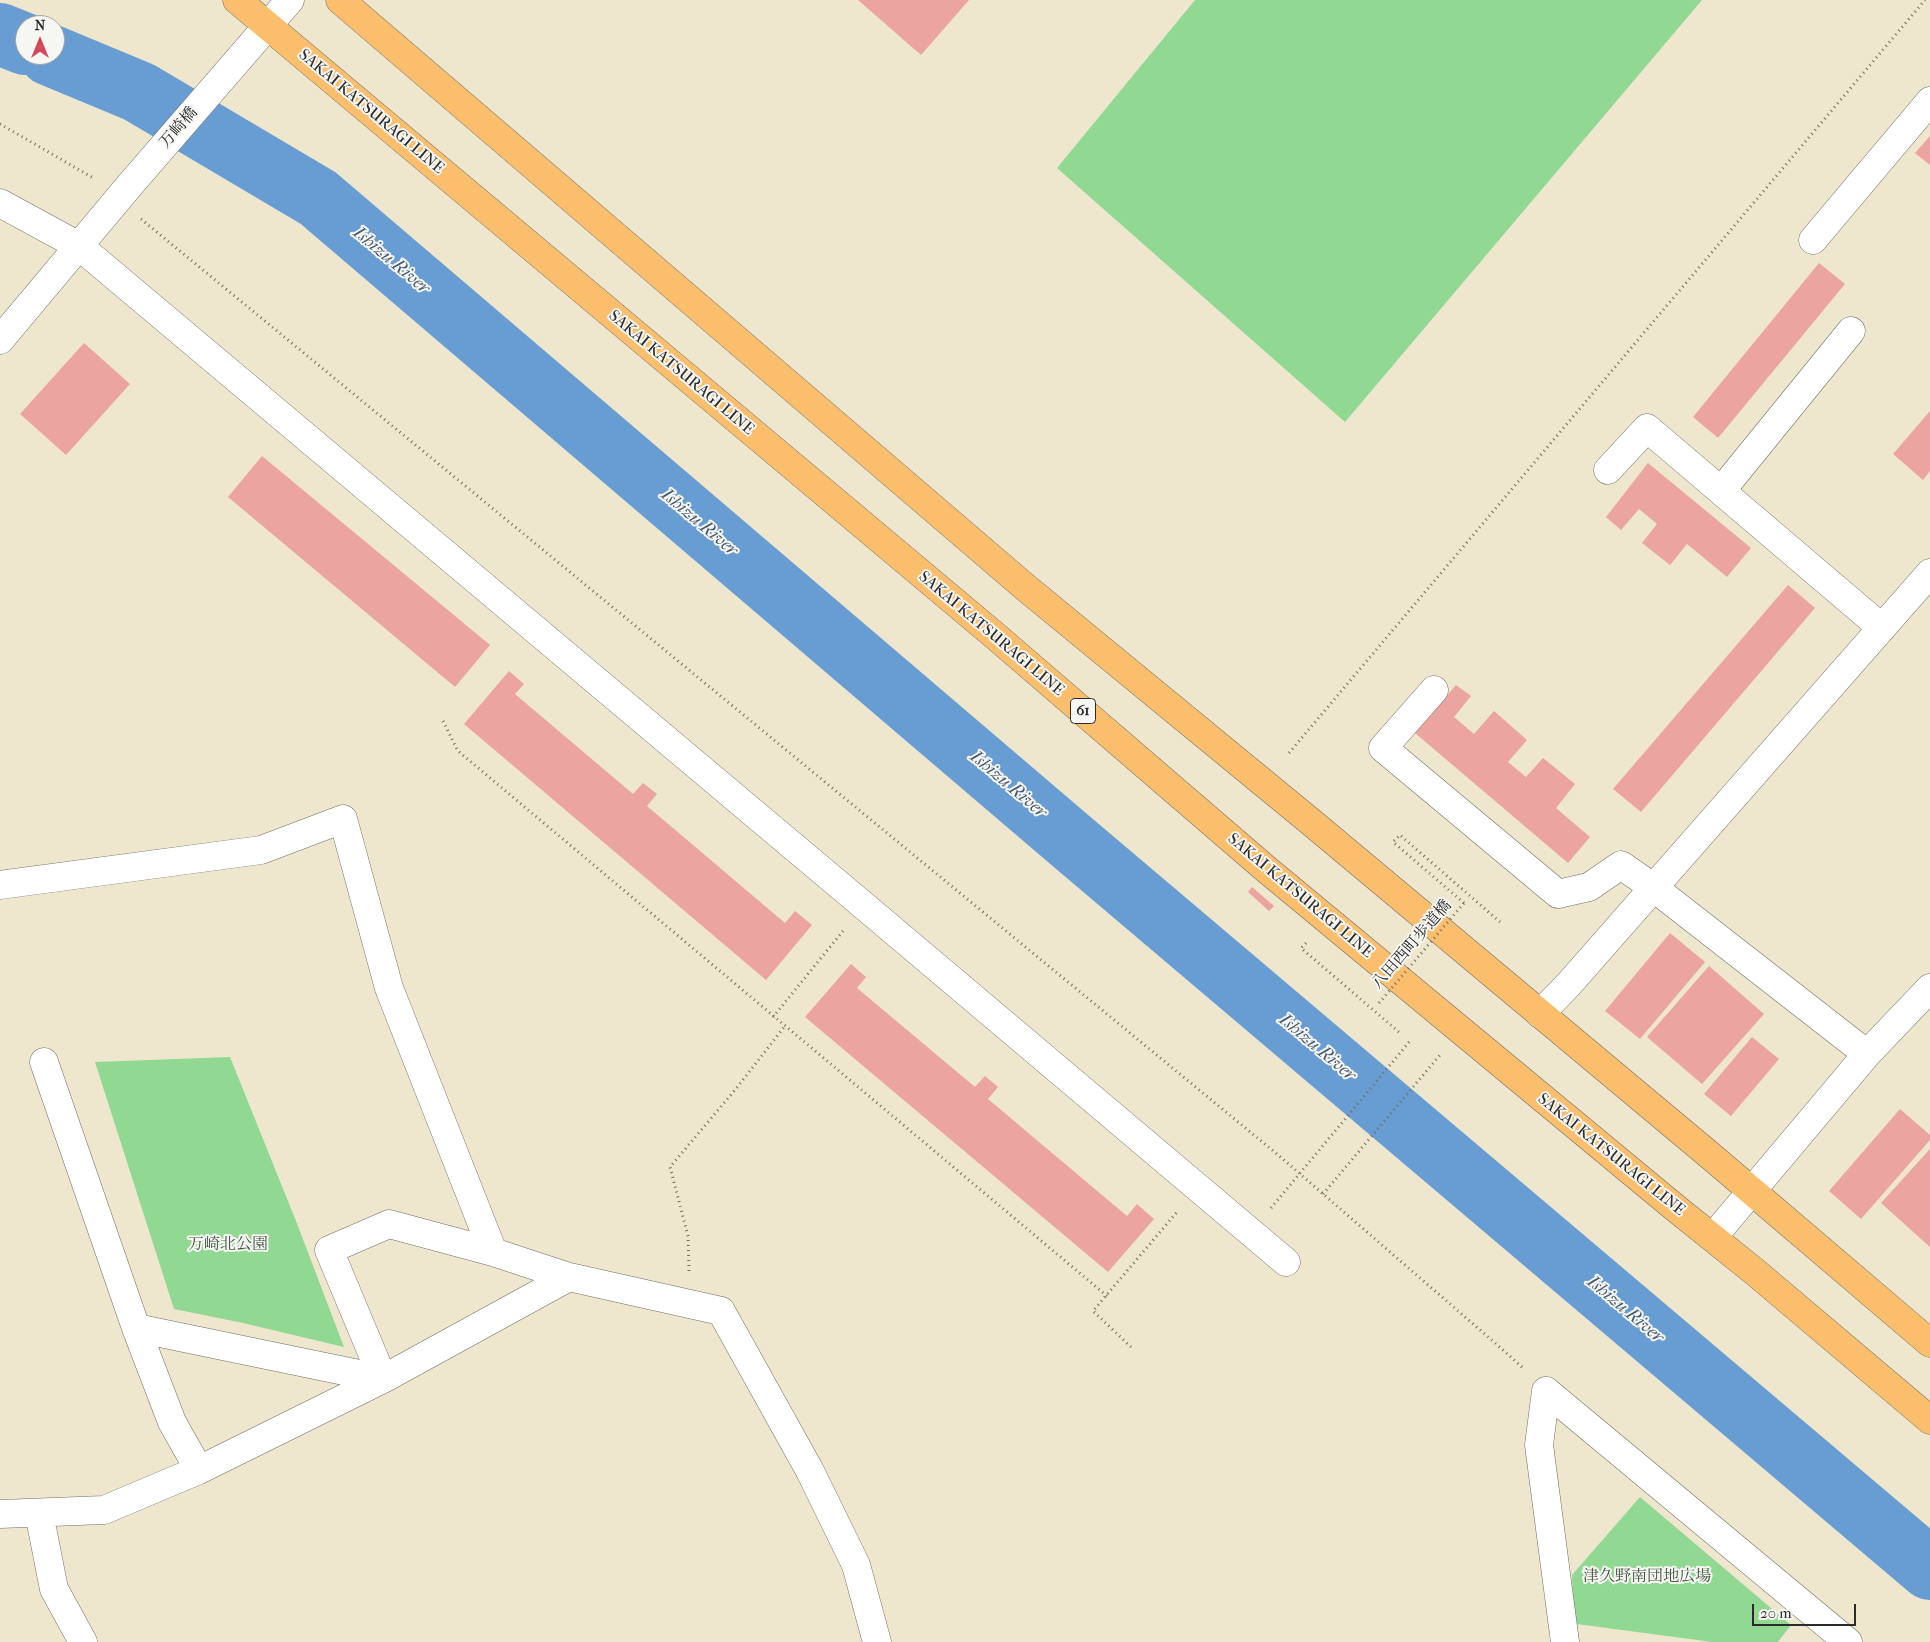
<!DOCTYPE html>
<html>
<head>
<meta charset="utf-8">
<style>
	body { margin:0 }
	#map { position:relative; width:1930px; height:1642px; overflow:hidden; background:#eee7ce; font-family:"IM FELL French Canon",serif }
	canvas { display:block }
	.north { position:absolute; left:15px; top:15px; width:50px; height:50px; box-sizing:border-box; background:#f6f6f2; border:1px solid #a5a5a2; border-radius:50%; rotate:0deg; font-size:14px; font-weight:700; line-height:20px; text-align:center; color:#2b2b2b }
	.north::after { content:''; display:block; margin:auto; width:18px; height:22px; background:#d1495b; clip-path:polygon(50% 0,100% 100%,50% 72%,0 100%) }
	.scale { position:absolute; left:1752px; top:1604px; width:104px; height:22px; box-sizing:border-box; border:2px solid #2b2b2b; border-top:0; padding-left:6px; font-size:15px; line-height:18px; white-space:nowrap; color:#2b2b2b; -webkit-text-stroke:4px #f6f6f2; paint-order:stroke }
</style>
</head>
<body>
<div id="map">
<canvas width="1930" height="1642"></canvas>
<div class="north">N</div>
<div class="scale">20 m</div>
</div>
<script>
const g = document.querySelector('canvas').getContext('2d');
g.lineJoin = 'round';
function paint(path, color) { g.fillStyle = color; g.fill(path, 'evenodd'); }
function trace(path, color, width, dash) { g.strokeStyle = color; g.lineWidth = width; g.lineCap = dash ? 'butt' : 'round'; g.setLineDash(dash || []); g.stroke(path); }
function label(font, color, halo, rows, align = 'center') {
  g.font = font + ' "IM FELL French Canon","Noto Serif JP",serif'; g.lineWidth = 4; g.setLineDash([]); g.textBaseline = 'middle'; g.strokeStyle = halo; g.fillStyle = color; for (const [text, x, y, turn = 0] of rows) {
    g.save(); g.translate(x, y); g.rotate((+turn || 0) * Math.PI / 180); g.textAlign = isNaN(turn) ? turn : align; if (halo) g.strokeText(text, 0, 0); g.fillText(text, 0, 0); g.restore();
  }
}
paint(new Path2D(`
	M1195,0H1702L1345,422L1057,168Z
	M230,1057L296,1221L344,1347L243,1323L174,1309L95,1062Z
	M1640,1497L1791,1625L1778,1642H1712L1577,1624L1573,1602L1572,1575Z`), '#91d893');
trace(new Path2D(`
	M0,34L25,44
	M50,55L139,92L318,198L1071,841L1930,1569`), '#689dd4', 62);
paint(new Path2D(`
	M858,0H969L921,55Z
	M1930,136V165L1915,153Z
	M1819,263L1845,284L1718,438L1693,417Z
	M84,343L130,384L66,455L20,414Z
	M1930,411V471L1923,480L1893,454Z
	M262,456L490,645L455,687L228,497Z
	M1648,463L1751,548L1727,577L1687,544L1670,565L1642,543L1657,524L1639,509L1621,530L1606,517Z
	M1788,585L1815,608L1641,812L1613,789Z
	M509,671L524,684L515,694L633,794L643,783L657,794L647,806L785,923L795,911L812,925L766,980L464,724Z
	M1456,685L1471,696L1454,717L1474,734L1494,711L1527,740L1508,762L1526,777L1543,758L1575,784L1556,808L1590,837L1568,863L1415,733Z
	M1252,887L1274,906L1269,911L1248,892Z
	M1670,933L1705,962L1640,1039L1605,1011Z
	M851,964L866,977L857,988L975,1087L985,1076L998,1087L988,1099L1127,1216L1137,1204L1154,1219L1108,1272L805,1017Z
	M1709,966L1764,1014L1702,1084L1647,1037Z
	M1752,1037L1779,1059L1731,1116L1704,1094Z
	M1900,1109L1930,1135V1140L1861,1219L1829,1191Z
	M1930,1149V1247L1881,1203Z`), '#eba49f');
const minor = new Path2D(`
	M0,203L79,246L863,905L1286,1262
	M1813,240L1930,101
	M0,340L129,186L290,0
	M1608,470L1647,428L1882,628
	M1721,491L1851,331
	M1434,690L1383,748L1558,894L1589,887L1621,865L1654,888L1867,1054
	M0,885L261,850L343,819L389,988L493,1252
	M1540,1014L1569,984L1930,573
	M44,1062L136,1328L172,1422L199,1470
	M1713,1237L1867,1054L1930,988
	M136,1328L383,1379L329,1250L389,1224L493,1252L569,1277
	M1546,1391L1848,1642
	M1546,1391L1539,1445L1565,1642
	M39,1513L54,1589L83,1642
	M0,1514L104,1510L199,1470L383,1379L569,1277L721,1311L810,1471L856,1565L877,1642`);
const major = new Path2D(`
	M237,0L993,634L1266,869L1673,1206L1755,1272L1930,1420
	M340,0L1025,587L1311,822L1713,1158L1930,1343`);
trace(minor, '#6f6d64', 29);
trace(major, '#6f6d64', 29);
trace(new Path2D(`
	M0,124L95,179
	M141,219L1277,1154L1502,1349L1524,1369
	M443,721L458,751L1107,1296
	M1289,753L1925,0
	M1464,903L1393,842L1400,835L1500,922
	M1306,943L1301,948L1400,1033
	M773,1017L843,931
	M1323,1194L1440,1055
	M1271,1208L1410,1041
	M689,1271L688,1236L670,1167L735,1090L785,1026
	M1131,1347L1093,1311L1177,1212`), '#6f6d64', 3, [1, 4]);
trace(minor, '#fff', 28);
trace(major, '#fabe6d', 28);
trace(new Path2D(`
	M1379,1003L1464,903`), '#6f6d64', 3, [1, 4]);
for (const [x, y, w] of [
	[1083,711,25]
]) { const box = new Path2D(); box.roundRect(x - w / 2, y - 12.5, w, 25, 4); g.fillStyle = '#f6f6f2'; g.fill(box); trace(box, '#2b2b2b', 1); }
label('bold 15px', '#2b2b2b', null, [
	["61",1083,711]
]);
label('16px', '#2b2b2b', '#f6f6f2', [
	["SAKAI KATSURAGI LINE",371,112,40],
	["万崎橋",179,128,-49],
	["SAKAI KATSURAGI LINE",681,373,40],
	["SAKAI KATSURAGI LINE",991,634,40],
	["SAKAI KATSURAGI LINE",1300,896,40],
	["八田西町歩道橋",1412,945,-49],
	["SAKAI KATSURAGI LINE",1611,1155,39]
]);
label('16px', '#445645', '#f6f6f2', [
	["万崎北公園",228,1245],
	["津久野南団地広場",1647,1577]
]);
label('italic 18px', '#43596f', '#f6f6f2', [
	["Ishizu River",391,261,40],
	["Ishizu River",699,523,40],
	["Ishizu River",1008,785,40],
	["Ishizu River",1317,1048,40],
	["Ishizu River",1625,1310,40]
]);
</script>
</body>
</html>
